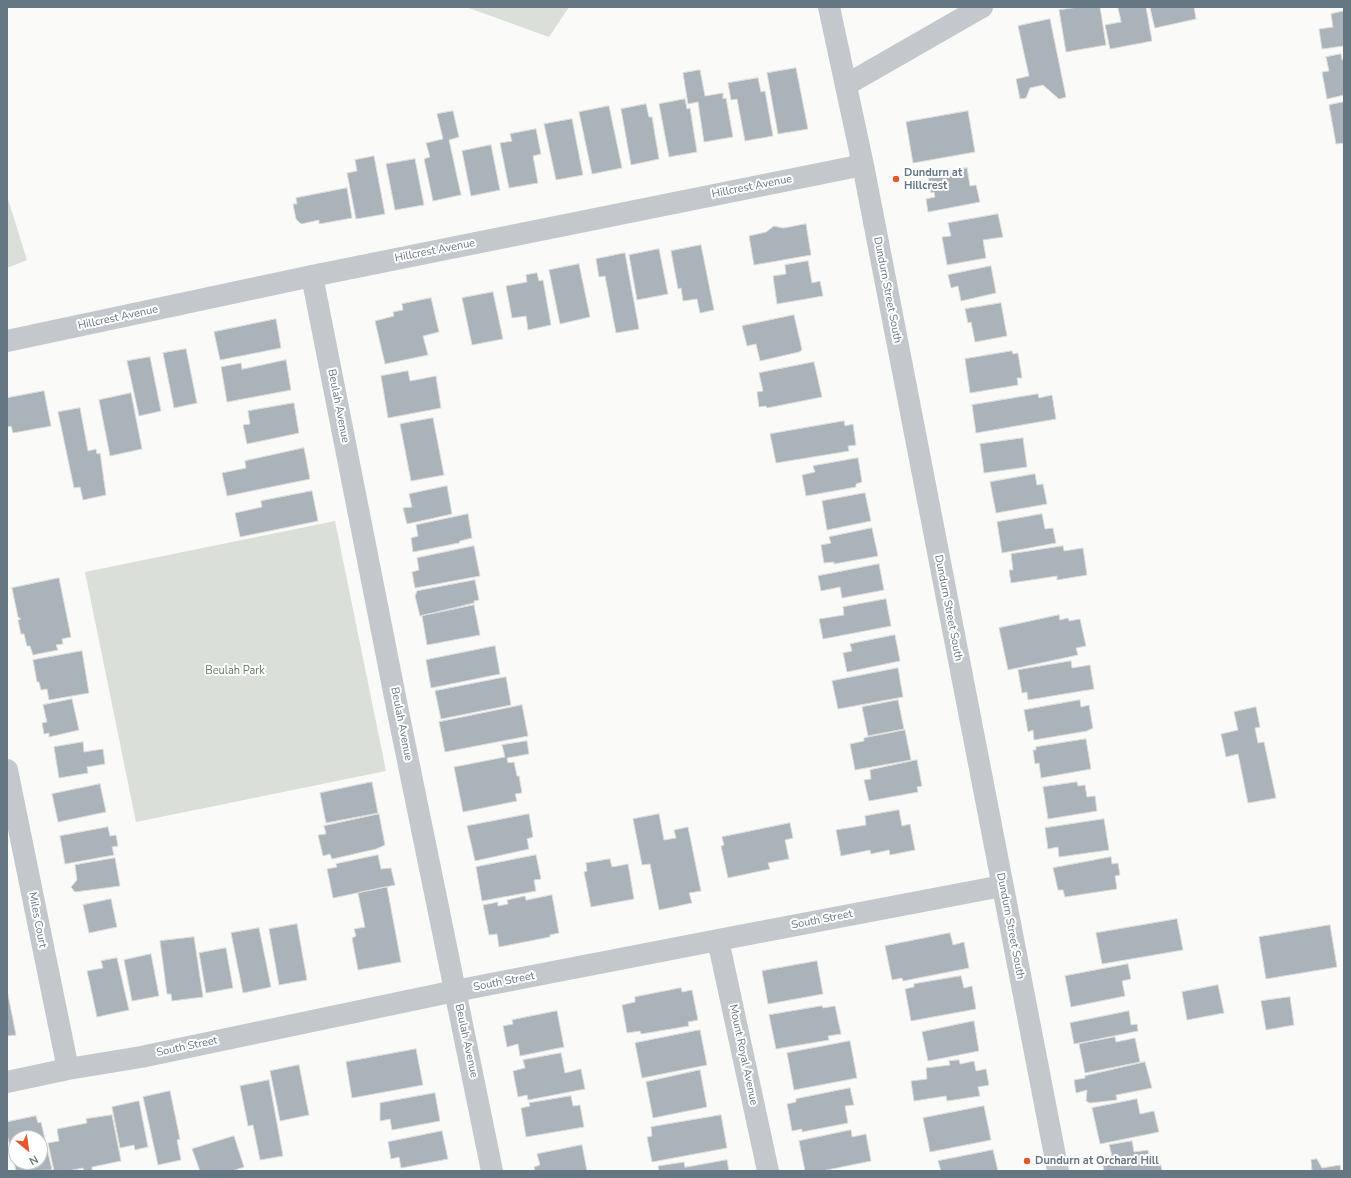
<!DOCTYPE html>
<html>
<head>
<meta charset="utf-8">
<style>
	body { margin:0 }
	#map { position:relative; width:1351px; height:1178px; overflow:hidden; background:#fafaf8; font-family:"Nunito Sans",sans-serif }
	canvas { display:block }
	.frame { position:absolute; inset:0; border:8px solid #657683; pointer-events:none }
	.north { position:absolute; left:8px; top:1130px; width:40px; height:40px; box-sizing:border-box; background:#fff; border:1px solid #c1c8cd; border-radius:50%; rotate:151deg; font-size:11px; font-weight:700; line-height:16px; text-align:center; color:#657683 }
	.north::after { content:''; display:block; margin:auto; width:14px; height:18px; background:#e4572e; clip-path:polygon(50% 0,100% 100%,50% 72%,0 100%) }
</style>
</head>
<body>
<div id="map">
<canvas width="1351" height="1178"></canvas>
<div class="frame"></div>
<div class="north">N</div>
</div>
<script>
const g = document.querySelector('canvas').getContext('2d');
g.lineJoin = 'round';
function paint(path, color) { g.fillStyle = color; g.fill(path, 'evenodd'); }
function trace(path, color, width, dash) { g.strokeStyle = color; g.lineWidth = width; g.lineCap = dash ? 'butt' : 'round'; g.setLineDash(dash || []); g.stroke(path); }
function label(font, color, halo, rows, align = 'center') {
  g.font = font + ' "Nunito Sans",sans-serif'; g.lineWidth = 4; g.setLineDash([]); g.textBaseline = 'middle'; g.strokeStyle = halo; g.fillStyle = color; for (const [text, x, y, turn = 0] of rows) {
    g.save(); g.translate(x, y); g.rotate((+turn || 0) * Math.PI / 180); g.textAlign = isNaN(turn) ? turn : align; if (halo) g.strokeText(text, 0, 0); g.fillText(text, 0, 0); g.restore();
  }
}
paint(new Path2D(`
	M466,7H569L549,37Z
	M7,196L27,260L7,268Z
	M335,521L386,771L136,822L85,572Z`), '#dadfd7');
const building = new Path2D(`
	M1079,7H1100L1106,45L1066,52L1059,10Z
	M1118,7H1146L1152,41L1110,49L1105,25L1121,22Z
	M1150,7H1194L1196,19L1155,28Z
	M1344,11V46L1322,49L1319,29L1333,27L1331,14Z
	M1050,19L1066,97L1059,99L1043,85L1030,88L1026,98L1020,99L1016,79L1029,76L1018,26Z
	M1341,54L1342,60L1344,59V95L1327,99L1322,72L1329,71L1326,57Z
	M796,68L808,129L778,134L767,73Z
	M700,70L705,96L723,93V99L726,98L733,137L704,142L698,102L688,104L683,73Z
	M758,78L761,92L765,91L773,136L745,141L737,99L731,100L728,83Z
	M685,99L687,109L690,108L697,152L669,157L659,104Z
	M1344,102V143L1336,144L1329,105Z
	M646,104L649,117H652L659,159L631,165L621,109Z
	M609,106L622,168L592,174L579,112Z
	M453,111L459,137L449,140L461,195L433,201L424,159L430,157L426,143L443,139L437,114Z
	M968,111L975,152L913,163L906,122Z
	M572,119L583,175L556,180L544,124Z
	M536,129L541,154L533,156L538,183L509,188L500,143L512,141L510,134Z
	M491,145L500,190L471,196L462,151Z
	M374,156L385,214L356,219L347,173L357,171L355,160Z
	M415,159L424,205L395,210L386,164Z
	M967,168L970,186L976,185L980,202L928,212L926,199L935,197L934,192L931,193L928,175Z
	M347,188L352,218L319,224V220L301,224L296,219L293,204H297L296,198Z
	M998,214L1003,237L983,240L986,258L947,265L942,237L951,236L948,223Z
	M806,224L811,255L754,265L749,236L766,232L774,226L783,228Z
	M701,245L714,310L700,313L697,299L683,301L681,288L678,289L671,251Z
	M659,249L668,294L637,300L629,255Z
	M625,253L639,329L616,333L605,276L599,277L596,259Z
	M808,261L812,283L820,281L823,296L777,304L773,276L786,274L785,265Z
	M579,264L590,317L560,324L549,270Z
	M991,266L996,293L961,301L958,286L951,288L948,275Z
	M537,273L539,281L543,280L551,325L528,330L526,316L512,318L506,286L527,282L526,275Z
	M493,292L503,339L472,345L462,298Z
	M431,298L439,332L423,336L428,355L385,364L375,321L394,316L393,312L403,310L402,304Z
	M1001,303L1007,336L975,342L971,322L968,323L965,309Z
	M794,315L802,350L799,352L760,361L756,344L747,346L742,326Z
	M276,319L281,348L220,360L214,332Z
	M186,349L197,403L174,408L163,353Z
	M1012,351L1013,354L1018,353L1022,378H1017L1018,385L970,393L965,359Z
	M150,357L161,411L139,416L127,361Z
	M286,360L291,390L227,402L221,367L241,363L242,369Z
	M814,362L822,397L767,408L766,406L759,407L757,392L763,391L759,373Z
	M408,371L410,381L436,376L441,408L388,418L381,376Z
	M44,391L51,426L13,433L11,426L7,427V398Z
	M131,393L142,449L110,456L99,400Z
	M1038,394L1039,398L1052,395L1056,419L976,433L972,405Z
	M294,403L299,433L247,444L243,425L250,424L248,411Z
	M80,408L88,451L96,449L97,454L100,453L106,495L83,500L80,487L74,488L58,412Z
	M433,418L444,475L411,481L400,424Z
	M844,421L845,426L853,424L856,445L848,446L849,451L776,463L770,434Z
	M1023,438L1027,467L984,473L980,444Z
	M304,448L310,479L227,496L222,473L246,468L245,461Z
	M858,458L862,482L856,484V487L806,496L802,475L815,472L813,466Z
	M1035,474L1037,485L1043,484L1047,504L996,513L990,482Z
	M447,486L452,514L407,524L403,508L412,507L409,494Z
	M312,491L318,521L240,537L235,513L262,507L261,501Z
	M865,493L871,521L827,530L822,501Z
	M468,514L472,538L460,541L459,543L413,552L411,538L418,536L416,525Z
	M1042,514L1045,529L1053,528L1056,543L1002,553L997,522Z
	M872,528L878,556L834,564V562L824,563L821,545L831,543L829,537Z
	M474,546L480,576L415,588L412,572L419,570L417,558Z
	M1063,546L1064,551L1083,548L1087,575L1057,580V576L1011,583L1009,570H1013L1011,554Z
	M879,564L884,590L842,598L840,587L821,591L818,576Z
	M59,578L71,637L62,639L63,644L56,645L58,650L33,655L30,646H27L24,634H21L18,620L21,619L18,617L12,588Z
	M475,580L479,600L474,601V603L420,616L415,596L417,591Z
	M886,599L891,626L823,639L819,619L844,615L843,607Z
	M474,605L480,635L427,645L422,616Z
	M1059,615L1060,620L1068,618L1069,621L1080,619L1086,646L1076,648L1078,655L1008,670L999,628Z
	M895,635L900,661L847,672L843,653L852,651L850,644Z
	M495,646L500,674L431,688L426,660Z
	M82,651L89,693L49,700L47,689L41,690L39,682H37L33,660Z
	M1071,661L1072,668L1090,665L1094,689L1028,700L1027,692L1022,693L1018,670Z
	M898,668L903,697L838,709L832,681Z
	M506,677L511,705L441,719L435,691Z
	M72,699L79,730L49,737V733L44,734L42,723L47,722L43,705Z
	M898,700L904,729L868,736L862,707Z
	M1080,700L1081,707L1089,705L1093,728L1087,731L1034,740L1033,730L1028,732L1024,710Z
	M522,705L528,736L445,752L439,722Z
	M1256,707L1260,727L1255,728L1258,743L1264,742L1276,798L1248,803L1238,754L1226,757L1221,734L1238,730L1234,712Z
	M905,730L911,760L855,770L850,744L864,741V738Z
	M1086,739L1091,769L1041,778L1039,763L1035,764L1033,750H1036V747Z
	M527,741L529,754L507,758L508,763L514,762L517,776H519L522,793L515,794L517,801L463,812L454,767L505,757L502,745Z
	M83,742L84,752L103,749L105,764L87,767L88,773L59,778L54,747Z
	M917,760L922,786L917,787L918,792L869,801L864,780L871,779L870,770Z
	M372,782L378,813L326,823L320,793Z
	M1077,782L1078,786L1085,785L1087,797L1095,796L1097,811L1048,819L1043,787Z
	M100,784L106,812L58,822L52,794Z
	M899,810L902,826L910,824L915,850L890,855L889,850L871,854L870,850L841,856L836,830L866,825L865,816Z
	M379,814L385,845L376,849L332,859L330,854L323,856L318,835L326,834L324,826Z
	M529,814L533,837L527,839L529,849L475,861L467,826Z
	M659,814L664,840L676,838L674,830L688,827L701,891L689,893L692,903L659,910L650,864L642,865L633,819Z
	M1104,819L1109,850L1059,857L1058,847L1048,849L1045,828Z
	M790,823L793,838L785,840L789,859L768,863L770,869L728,878L721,846L724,845L722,837Z
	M108,827L110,836L116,835L118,846L112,847L114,855L65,864L60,836Z
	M378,855L381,869L391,868L395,885L333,898L327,869L337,867L336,864Z
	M536,855L541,879L534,880L536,891L482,901L476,867Z
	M1111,857L1112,864L1118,863L1120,875L1115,876L1117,889L1065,897L1063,890H1058L1053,868Z
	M115,858L120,886L75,892L71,887L77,880L75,865Z
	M610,859L612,867L628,864L634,899L591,907L584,872L587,871L586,863Z
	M387,887L401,962L358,970L352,938L356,936L354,929L365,927L358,893Z
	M552,895L559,933L550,935V937L499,947L497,934L489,935L483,905L498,902V906L508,904L507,900L525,896L526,900Z
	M111,899L117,927L89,933L83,905Z
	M1177,919L1183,950L1102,964L1096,933Z
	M297,924L307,980L279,985L269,929Z
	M1330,925L1337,967L1266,979L1259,937Z
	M259,928L271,987L243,993L231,933Z
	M950,933L953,945L964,942L969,968L903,981L902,978L892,980L885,946Z
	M194,937L203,997L172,1001L171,994H167L160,941Z
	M226,948L233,988L206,993L199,953Z
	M151,954L159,996L132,1001L124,960Z
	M117,958L129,1010L97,1017L87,971L103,968L101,961Z
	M817,961L823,994L768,1004L762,971Z
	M1128,964L1131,979L1122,981L1125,996L1071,1007L1065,976Z
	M961,976L964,988L972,986L976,1009L911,1021L905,989L914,987V984Z
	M1218,985L1224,1013L1187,1020L1182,992Z
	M681,988L682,992L692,990L698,1020L688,1022L689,1026L641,1034L640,1031L627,1033L622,1005L635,1002V997Z
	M7,990L16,1035L7,1036Z
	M1290,997L1294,1025L1266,1030L1261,1001Z
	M822,1006L823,1008L835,1006L841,1034L828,1036L829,1040L776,1049L769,1015Z
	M557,1011L564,1047L520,1056L518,1044L507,1047L503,1026L513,1024L512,1020Z
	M1129,1011L1131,1025L1137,1024L1138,1031L1074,1044L1070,1023Z
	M974,1021L979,1051L928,1061L922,1032Z
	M700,1030L707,1065L642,1078L635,1043Z
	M1115,1037L1116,1042L1135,1038L1140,1062L1085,1073L1079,1044Z
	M850,1041L857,1078L794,1090L787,1053Z
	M416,1049L423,1085L352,1098L346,1062Z
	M561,1053L565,1073L581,1069L585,1089L528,1100L527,1095L518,1097L513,1071L525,1068L523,1060Z
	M959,1060L960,1064L974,1061L976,1071L986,1069L989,1085L978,1087L980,1096L947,1101L946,1096L914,1101L911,1081L927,1079L926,1068L950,1065L949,1061Z
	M1145,1062L1152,1088L1116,1095L1117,1100L1090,1103L1086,1101L1087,1090L1076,1093L1074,1080L1085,1078V1076Z
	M299,1065L309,1115L280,1121L270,1071Z
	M700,1070L707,1107L653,1118L646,1082Z
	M269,1080L283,1156L260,1160L253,1125L248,1126L240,1086Z
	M850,1088L854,1105L845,1106L848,1123L802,1132V1129L792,1131L787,1104L796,1102V1099Z
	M170,1091L180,1139L177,1140L181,1160L158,1165L143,1097Z
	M435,1093L440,1121L392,1130L390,1119L380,1121V1103Z
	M571,1096L573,1106L580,1105L584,1127L526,1137L521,1108L530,1106L529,1103Z
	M1137,1099L1140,1114L1154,1111L1159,1132L1100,1144L1092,1108Z
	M139,1101L148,1147L135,1150L134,1145L120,1148L112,1107Z
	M984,1106L991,1140L930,1152L923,1118Z
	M112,1115L121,1161L92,1167V1171H84L83,1168L68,1171H54L48,1143L59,1141L57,1129L87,1123L86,1119Z
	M721,1115L727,1148L652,1162L647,1137L652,1136L651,1127Z
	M36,1116L38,1123L41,1122L52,1170L16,1171L7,1134V1122ZM16,1138H40V1162H16Z
	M851,1130L852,1137L866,1134L871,1161L822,1171H805L799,1141Z
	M442,1131L448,1159L401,1168L399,1157L391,1159L388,1142Z
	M234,1136L244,1167L232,1171H200L192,1149Z
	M1132,1141L1134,1152L1148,1150L1150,1163L1160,1161L1162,1171H1104L1102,1158L1112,1156L1109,1145Z
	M582,1145L587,1171H535L534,1167L540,1165L537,1154Z
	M993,1150L998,1171H941L938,1161Z
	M1317,1159L1322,1168L1340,1165L1341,1171H1312L1311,1160Z
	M727,1160L729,1171H659L658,1166L684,1162L685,1167Z`);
paint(building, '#aab3b9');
trace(building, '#dcdcda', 1);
trace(new Path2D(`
	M829,7L863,165L1058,1171
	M846,85L982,7
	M312,276L397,707L492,1171
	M7,341L312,276L863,165
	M7,770L68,1069
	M718,940L768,1171
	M7,1082L68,1069L141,1057L455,991L718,940L1002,886`), '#c3c8cc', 22);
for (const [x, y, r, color] of [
	[896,179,4,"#e4572e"],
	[1027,1161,4,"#e4572e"]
]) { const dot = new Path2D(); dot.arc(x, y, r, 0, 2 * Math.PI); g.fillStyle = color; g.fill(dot); trace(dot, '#fff', 1.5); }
label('bold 11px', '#657683', '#fff', [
	["Dundurn at",904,173],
	["Hillcrest",904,186],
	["Dundurn at Orchard Hill",1035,1161]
], 'left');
label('11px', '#657683', '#fff', [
	["Hillcrest Avenue",752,187,-11],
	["Hillcrest Avenue",435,251,-11],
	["Dundurn Street South",887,290,79],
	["Hillcrest Avenue",118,318,-12],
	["Beulah Avenue",338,406,79],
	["Dundurn Street South",948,608,79],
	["Beulah Avenue",401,724,79],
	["Miles Court",37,920,79],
	["South Street",822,920,-11],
	["Dundurn Street South",1010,926,79],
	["South Street",504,982,-11],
	["Beulah Avenue",466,1041,78],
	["South Street",187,1047,-12],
	["Mount Royal Avenue",743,1055,78]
]);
label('11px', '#687a64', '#fff', [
	["Beulah Park",235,671]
]);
</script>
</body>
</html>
